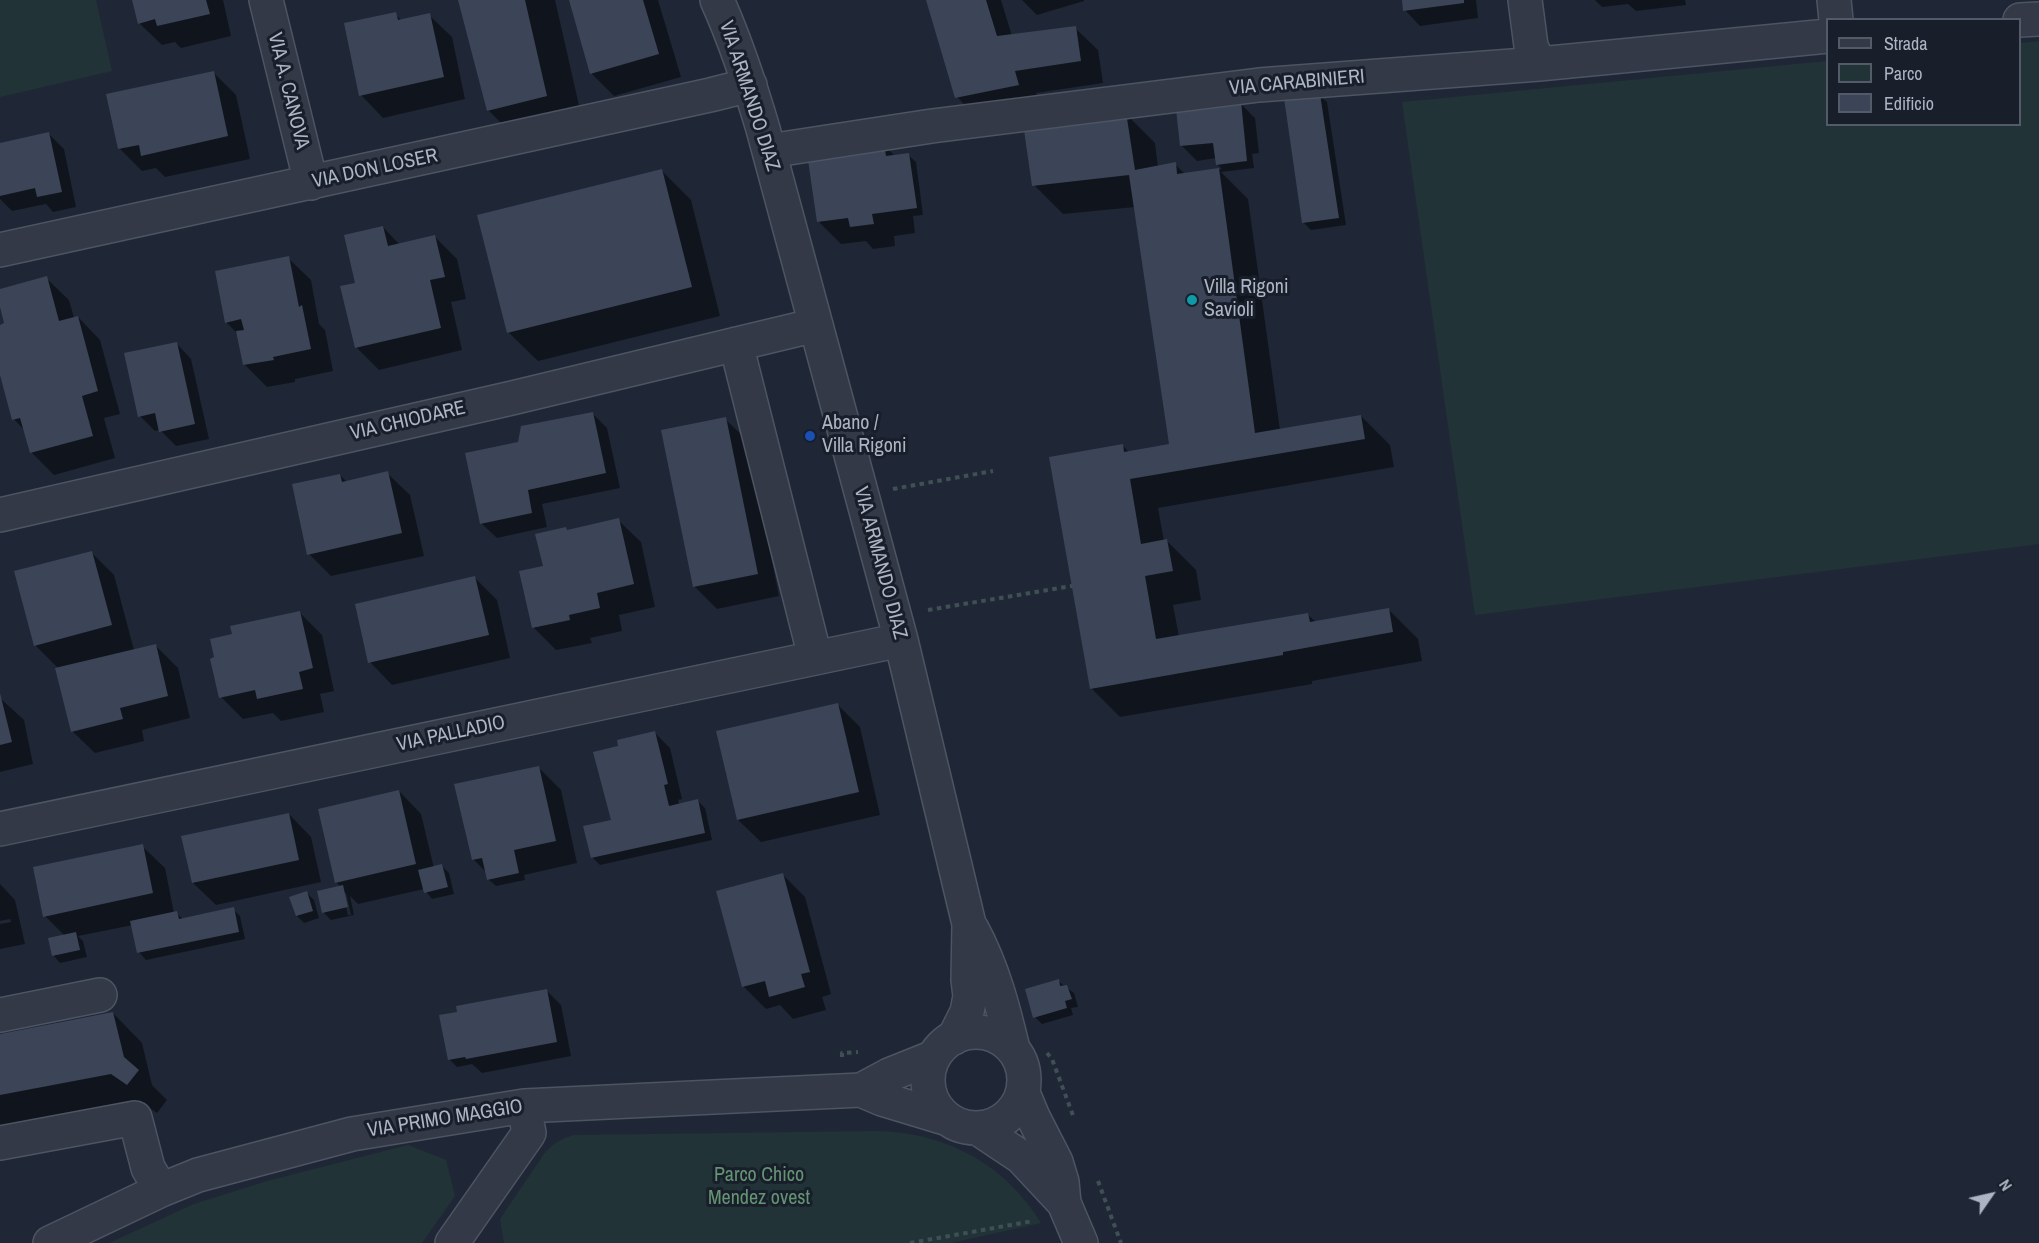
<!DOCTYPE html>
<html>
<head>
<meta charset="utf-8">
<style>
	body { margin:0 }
	#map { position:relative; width:2039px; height:1243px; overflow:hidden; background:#1f2736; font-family:"Archivo Narrow",sans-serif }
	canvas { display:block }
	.legend { position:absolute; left:1826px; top:18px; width:195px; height:108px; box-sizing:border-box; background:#181f2b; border:2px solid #545b68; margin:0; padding:8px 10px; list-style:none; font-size:18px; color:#adb4c4 }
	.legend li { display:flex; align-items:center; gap:12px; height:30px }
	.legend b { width:30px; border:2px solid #545b68 }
	.north { position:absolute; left:1961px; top:1165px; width:60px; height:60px; -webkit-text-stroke:4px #181f2b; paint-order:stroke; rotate:56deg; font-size:16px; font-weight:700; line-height:24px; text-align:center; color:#adb4c4 }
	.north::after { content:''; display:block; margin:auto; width:21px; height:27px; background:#adb4c4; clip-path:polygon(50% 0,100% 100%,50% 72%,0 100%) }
</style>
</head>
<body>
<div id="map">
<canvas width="2039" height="1243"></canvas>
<ul class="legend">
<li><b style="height:8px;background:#333947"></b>Strada</li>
<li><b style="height:16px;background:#213337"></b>Parco</li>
<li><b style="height:16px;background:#3b4557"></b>Edificio</li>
</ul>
<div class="north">N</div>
</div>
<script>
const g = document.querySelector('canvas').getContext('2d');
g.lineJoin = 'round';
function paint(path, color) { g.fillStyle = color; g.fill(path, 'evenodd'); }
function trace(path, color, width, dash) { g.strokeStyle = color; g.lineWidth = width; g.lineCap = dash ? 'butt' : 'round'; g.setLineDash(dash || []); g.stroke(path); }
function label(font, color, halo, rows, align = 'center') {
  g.font = font + ' "Archivo Narrow",sans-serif'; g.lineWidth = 6; g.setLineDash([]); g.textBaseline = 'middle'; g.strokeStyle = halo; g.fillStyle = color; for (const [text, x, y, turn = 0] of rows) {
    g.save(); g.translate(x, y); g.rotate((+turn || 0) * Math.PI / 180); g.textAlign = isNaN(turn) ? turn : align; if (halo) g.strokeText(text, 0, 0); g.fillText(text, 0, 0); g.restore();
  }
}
paint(new Path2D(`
	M0,0H96L112,71L0,97Z
	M2039,41V544L1475,615L1402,102L1827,61L1828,124H2020V43Z
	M875,1131C945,1132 1004,1163 1041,1223L951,1243H504L500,1219L544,1154C553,1143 561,1139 574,1135Z
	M408,1145L446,1160L455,1196L422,1243H109L194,1204L267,1181Z`), '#213337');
paint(new Path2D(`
	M134,0H223L231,36L181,48L175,42L162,45L139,23Z
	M460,0H555L586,136L528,150L488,110Z
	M570,0H658L681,77L614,96L592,74Z
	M928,0H1001L1012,36L1075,28L1098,50L1103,83L1036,93L1041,108L979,119L957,97Z
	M1022,0H1084V1L1037,15Z
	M1403,0H1476L1478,18L1420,26L1405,10Z
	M1595,0H1685L1686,5L1636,11L1628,4L1602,7Z
	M395,14L402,21L429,15L452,37L465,99L383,118L361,95Z
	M213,72L236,95L250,159L165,177L156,168L142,171L120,149Z
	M1319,95L1327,102L1346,225L1311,230L1304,223Z
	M1240,103L1255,118L1259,153L1252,154L1254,168L1221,172L1248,199L1280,430L1361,416L1390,445L1394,467L1158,508L1164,541H1167L1196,570L1201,600L1173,605L1179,637L1308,615L1316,622L1389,610L1418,639L1422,661L1312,681V684L1120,717L1091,688L1122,445L1130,453L1171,446L1135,207L1063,214L1034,185L1125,113L1155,143L1158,167L1175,164L1185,174L1222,169L1217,164L1216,158L1197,161L1181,145Z
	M49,134L64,149L76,207L53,212L46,204L12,211L0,199V144Z
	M884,145L895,156L908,155L916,162L923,215L913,216L915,233L894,236L895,246L873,249L866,241L841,244L818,221Z
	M662,171L691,200L720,316L538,361L508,332Z
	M383,227L400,245L434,236L457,259L466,299L451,302L462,350L379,370L356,347L357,284Z
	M288,258L311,280L319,324L325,330L333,371L295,379V382L267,387L245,365L238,334L226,322Z
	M46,278L69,300L74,318L78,317L100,340L120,414L104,418L115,458L54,475L31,452L25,431L14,419L0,369V326L6,325L0,301V290Z
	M176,343L191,359L209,439L176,446L160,430L155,431L140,416Z
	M592,413L607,428L620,488L542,504L547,527L497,538L481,523L519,443Z
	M725,419L748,441L779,596L717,609L694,586Z
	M387,473L410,495L424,556L331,576L309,554L340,475L347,482Z
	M618,520L641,542L655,607L619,615L622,631L590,638L592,643L556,650L534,628L521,572L544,567L568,531Z
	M92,553L114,575L134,650L155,645L178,668L190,718L142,730L144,741L95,753L72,731L59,669L35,645Z
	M474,577L497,600L510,658L392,685L370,662Z
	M300,613L322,635L334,691L320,694L324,712L281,721L273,713L243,719L221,697Z
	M0,698L24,720L33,764L0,772Z
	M838,705L860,727L880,815L761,842L738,820L718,732Z
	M655,733L670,748L682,799L678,800L679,805L698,801L705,808L712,840L600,865L592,857L613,820L620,747Z
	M538,767L561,790L577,863L524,875L525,880L496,886L488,879L487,873L473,859Z
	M399,791L421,814L434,868L442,866L449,873L454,894L432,899L424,889L358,904L350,896L354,915L331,920L324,913L319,892L341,887L336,882ZM343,893H346L351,915H348Z
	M289,814L311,837L321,882L216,905L193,883Z
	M142,846L165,868L174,913H176L183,919L233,909L240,916L245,939L146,960L139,952L133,925L78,936L83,941L87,957L60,963L53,955L65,936L45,916Z
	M782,874L805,897L831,994L822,997L826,1010L793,1019L780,1005L766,1009L744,987L718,892Z
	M0,884L15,900L25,944L0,949V924L11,922L10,919L0,921Z
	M307,893L314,900L319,918L304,923L297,916Z
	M1058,981L1074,993L1078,1007L1071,1008L1073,1015L1042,1024L1035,1017Z
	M546,990L561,1005L571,1056L482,1073L472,1064L457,1067L449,1059Z
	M113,1013L142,1043L152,1085L167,1100L157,1113L141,1102L0,1129V1035Z`), '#0007');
paint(new Path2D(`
	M132,0H206L210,14L157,26L155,19L138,24Z
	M458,0H525L547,96L487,111Z
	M569,0H643L659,54L590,74Z
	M926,0H986L997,36L1076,26L1081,61L1015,71L1019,85L955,98Z
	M1402,0H1464V3L1403,11Z
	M396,12L398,20L430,13L444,77L359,96L344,23Z
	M214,71L228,136L141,156L139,145L118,149L106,94Z
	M1320,94L1339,218L1302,223L1284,98Z
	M1241,101L1247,161L1216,165L1213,143L1180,146L1176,109Z
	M1126,112L1135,170L1176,162L1177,174L1219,168L1255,433L1361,415L1365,439L1130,479L1141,544L1167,539L1173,571L1145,576L1156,639L1308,613L1310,622L1389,608L1393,632L1283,652V655L1090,689L1049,457L1123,444L1124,452L1169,444L1129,175L1032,186L1023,123Z
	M49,132L62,192L37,197L35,188L0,196V143Z
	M884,143L886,156L909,153L917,208L872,214L874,224L850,227L848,218L817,222L807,153Z
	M662,169L692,287L507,333L477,215Z
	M383,226L388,246L435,235L445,277L430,280L441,328L355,348L340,286L355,283L344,235Z
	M289,256L299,307L302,305L311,349L273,357L274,360L243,365L236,331L244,330L241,319L225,323L215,271Z
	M47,276L59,321L78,316L98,391L82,396L93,436L30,453L20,418L12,420L0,375V325L4,323L0,307V289Z
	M177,342L195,424L159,432L155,413L138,417L124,353Z
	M593,412L606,473L528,490L532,513L480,524L465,453L518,442L521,426Z
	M726,417L758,574L693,587L661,430Z
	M388,471L402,533L307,555L292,484L340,474L342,482Z
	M619,518L634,584L597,593L600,608L569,615L570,620L532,628L519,571L543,566L535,534L566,527L567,530Z
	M92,551L112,625L34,646L14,571Z
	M475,576L489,635L368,663L355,604Z
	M300,611L313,668L299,672L303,689L257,699L255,690L219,698L210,659L214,657L210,639L232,634L230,626Z
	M156,644L168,696L120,708L123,719L71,732L55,668Z
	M0,693L12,742L0,745Z
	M838,703L859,792L737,820L716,731Z
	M655,731L668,784L664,785L669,806L698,799L705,833L591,858L583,826L611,820L593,752L618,746L617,740Z
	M539,766L556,841L514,850L519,873L487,880L482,858L472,860L454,784Z
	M399,790L416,864L335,883L318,809Z
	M289,813L299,860L192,883L181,836Z
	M143,844L153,893L43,917L33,867Z
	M442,864L448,887L424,893L418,870Z
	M783,873L810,972L801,974L805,987L769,997L765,981L742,987L716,891Z
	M343,885L348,907L322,913L317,891Z
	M307,891L313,911L296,916L289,897Z
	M234,907L239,932L137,953L130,921L177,911L179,919Z
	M76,932L80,950L52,956L48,938Z
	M1059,979L1060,986L1067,985L1072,999L1065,1001L1067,1008L1033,1018L1025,989Z
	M547,989L557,1042L466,1059L465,1057L448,1060L439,1015L457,1012L456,1006Z
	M113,1012L124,1057L139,1070L127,1085L111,1074L0,1095V1034Z`), '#3b4557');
const minor = new Path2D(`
	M266,0L311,183
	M717,0C736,42 750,85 763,129L901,640L969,924L968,980L970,996L967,1012L954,1038
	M1525,0L1531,46L1539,64
	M1834,0L1836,20
	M2020,20L2039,19
	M769,151L932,126L1259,85L1539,64L1828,36
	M0,250L710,95L750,85
	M736,344L815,657
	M0,515L512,398L816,325
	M0,829L901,640
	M972,929C993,968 1003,1007 1013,1049
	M0,1015L100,995
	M928 1080a48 48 0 1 1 96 0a48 48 0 1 1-96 0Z
	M861,1090L889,1075L934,1057
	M1023,1093L1033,1117L1056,1162L1062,1182L1064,1203L1081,1243
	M979,1129L1021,1157L1064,1203
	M0,1143L135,1118L148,1168L161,1190
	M50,1243L161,1190L198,1175L352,1134L524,1106L861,1090L882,1099L948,1119
	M452,1243L529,1133L524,1106`);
trace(minor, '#4d5462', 36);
trace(new Path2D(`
	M893,489L993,471
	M928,610L1072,586
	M1047,1053L1052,1059L1074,1118
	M842,1057V1053L858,1052
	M1098,1181L1121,1243
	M910,1243L1033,1221`), '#3f5055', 4, [4.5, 4.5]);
trace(minor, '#333947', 33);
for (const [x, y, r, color] of [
	[1192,300,6,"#0f9aa8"],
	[810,436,6,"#1a4fb4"]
]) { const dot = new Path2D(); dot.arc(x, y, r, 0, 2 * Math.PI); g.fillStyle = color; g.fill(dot); trace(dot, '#181f2b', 2); }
label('20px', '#adb4c4', '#181f2b', [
	["VIA CARABINIERI",1297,83,-5],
	["VIA A. CANOVA",288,91,76],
	["VIA ARMANDO DIAZ",749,96,72],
	["VIA DON LOSER",375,169,-12],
	["VIA CHIODARE",408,421,-13],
	["VIA ARMANDO DIAZ",880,563,75],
	["VIA PALLADIO",451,734,-12],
	["VIA PRIMO MAGGIO",445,1119,-9]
]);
label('20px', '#adb4c4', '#181f2b', [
	["Villa Rigoni",1204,288],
	["Savioli",1204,311],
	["Abano /",822,424],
	["Villa Rigoni",822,447]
], 'left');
label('20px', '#659473', '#181f2b', [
	["Parco Chico",759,1176],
	["Mendez ovest",759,1199]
]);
</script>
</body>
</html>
